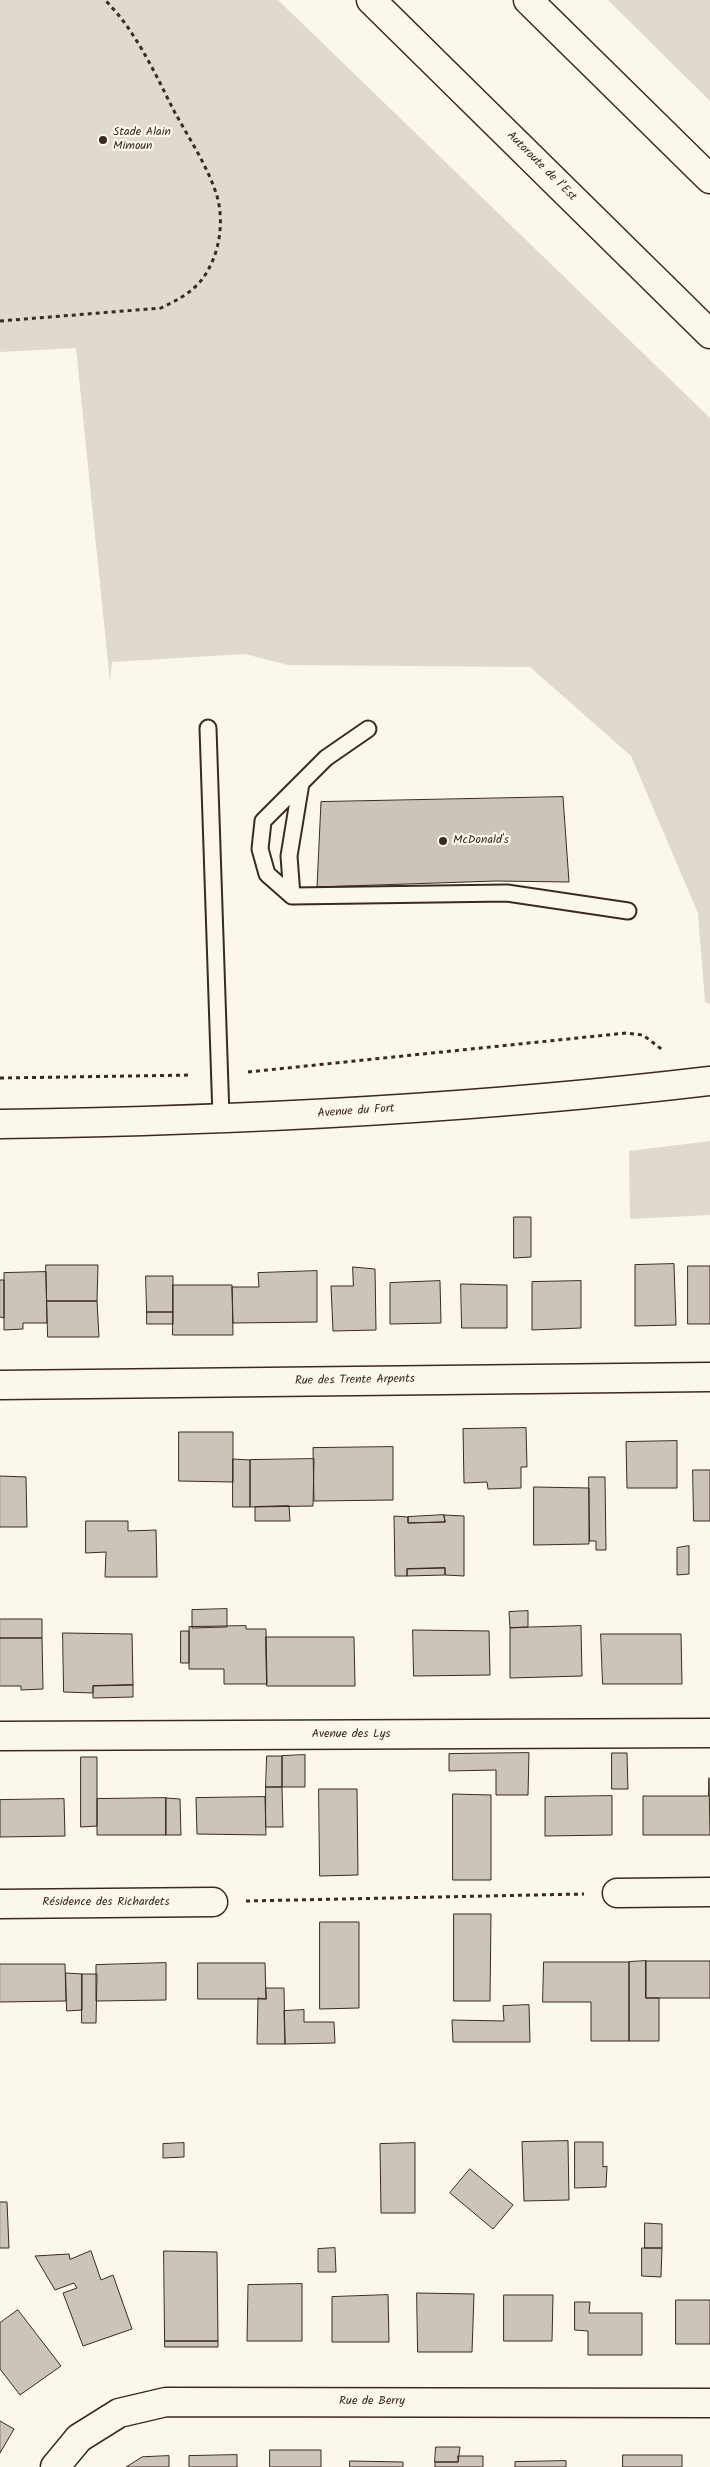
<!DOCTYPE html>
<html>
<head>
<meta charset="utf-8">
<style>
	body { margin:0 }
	canvas { display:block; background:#fbf7ec }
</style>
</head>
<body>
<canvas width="710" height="2467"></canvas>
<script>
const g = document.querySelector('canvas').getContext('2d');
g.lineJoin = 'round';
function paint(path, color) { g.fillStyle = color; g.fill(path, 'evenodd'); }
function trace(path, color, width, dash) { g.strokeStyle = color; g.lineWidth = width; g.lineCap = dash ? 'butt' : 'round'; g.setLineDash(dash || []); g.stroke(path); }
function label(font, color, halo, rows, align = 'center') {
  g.font = font + ' Kalam,sans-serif'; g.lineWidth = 4.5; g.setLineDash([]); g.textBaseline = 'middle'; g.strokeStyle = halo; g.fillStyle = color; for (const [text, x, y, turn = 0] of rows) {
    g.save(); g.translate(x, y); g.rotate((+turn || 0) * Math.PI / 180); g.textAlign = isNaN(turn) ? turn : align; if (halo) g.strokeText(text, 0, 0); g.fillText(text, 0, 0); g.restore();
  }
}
paint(new Path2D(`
	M0,0H278L710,418V1004L705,1002L698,913L631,756L530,667L288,665L245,654L112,662L110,682L76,348L0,352Z
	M608,0H710V101Z
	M710,1141V1215L630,1219L629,1151Z`), '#dfd9ce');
const building = new Path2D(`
	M563,797L569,882L496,881L317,887L321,802Z
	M514,1217H531V1257L514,1258Z
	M674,1264L676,1325L635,1326V1265Z
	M46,1265H98L97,1301H47Z
	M688,1266H710V1324H688Z
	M353,1267L375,1269L376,1330L333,1331L331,1286H353Z
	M317,1271V1322L233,1323L232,1287H259L258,1273Z
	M46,1272L47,1323H23V1329L4,1330V1273Z
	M146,1276H173V1312H147Z
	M0,1280H4V1318L0,1317Z
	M440,1281L441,1323L390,1324V1283Z
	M581,1281V1328L532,1330V1282Z
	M461,1284L507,1285V1328H462Z
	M173,1285H232L233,1335H173Z
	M47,1301H97L99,1337H48Z
	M147,1312H173V1324H147Z
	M526,1428L527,1467H521V1488L488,1489L487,1482L464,1483L463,1429Z
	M179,1432H233V1482L179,1481Z
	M677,1441V1488H627L626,1442Z
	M393,1447V1500L314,1501L313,1448Z
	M233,1459L250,1460V1507H233Z
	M314,1459L313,1506L250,1507V1460Z
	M693,1470H710V1521H694Z
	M0,1476L26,1477L27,1527H0Z
	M589,1477H605L606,1550H596V1541H590Z
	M534,1487L589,1488V1544L534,1545Z
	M289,1506L290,1521H255V1507Z
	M444,1515L445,1522L408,1523V1517Z
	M444,1515L464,1516V1576L445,1575V1568L407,1569V1576H395L394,1516L408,1517V1523L445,1522Z
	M86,1521H128V1531L156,1530L157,1577H105L106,1552L86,1553Z
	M689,1546V1574L677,1575V1548Z
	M445,1568V1575L407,1576V1569Z
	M227,1609V1627L192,1628V1610Z
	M528,1611V1627L510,1628L509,1612Z
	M0,1619H42V1638H0Z
	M246,1626V1629H266L267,1684H224V1669H189V1627Z
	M581,1626L582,1676L510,1678V1628Z
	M413,1630L489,1631L490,1675L414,1676Z
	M181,1631H189V1663H181Z
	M63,1633L132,1634L133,1685L93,1686V1693L64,1692Z
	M601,1634H681L682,1684H603Z
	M266,1637H354L355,1686H267Z
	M0,1638H42L43,1689L21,1690V1686H0Z
	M133,1685V1697L93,1698V1686Z
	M529,1753L528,1795H496V1770L449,1771V1754Z
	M612,1753H627L628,1789H612Z
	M305,1755V1787H282V1756Z
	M267,1756H282V1787H266Z
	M81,1757H97V1826L81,1827Z
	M709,1778L710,1835H643V1796H708Z
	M266,1787H282L283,1827H266Z
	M319,1789H357L358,1875L320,1876Z
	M453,1794L491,1795V1880H453Z
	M612,1796V1835L545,1836V1797Z
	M265,1797L266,1835L197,1834L196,1798Z
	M166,1798L180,1799L181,1835H166Z
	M166,1798V1835H97V1799Z
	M64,1799L65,1836L0,1837V1800Z
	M454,1914H491L490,2001H454Z
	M320,1922H359V2008L320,2009Z
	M646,1961H710V1998H646Z
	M646,1961V1998H659V2041H629V1962Z
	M544,1962H629V2041H591V2002H543Z
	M166,1963V2000L96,2001V1965Z
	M198,1963H265L266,1999H198Z
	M0,1964H65L66,2001L0,2002Z
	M66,1973L82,1974V2010L67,2011Z
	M82,1974H97L96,2023H82Z
	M266,1988H284L285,2044H257L258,1998L266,1999Z
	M529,2005L530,2042H453L452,2020L504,2021L503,2006Z
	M304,2010V2022H334L335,2043L285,2044L284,2011Z
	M568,2141L569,2200L524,2201L522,2142Z
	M575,2142H603V2167L607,2166L606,2187L575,2188Z
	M184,2143V2157L163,2158V2144Z
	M415,2143V2213H381L380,2144Z
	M470,2169L513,2205L493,2229L450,2193Z
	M0,2202H7L9,2248H0Z
	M645,2223L662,2224V2248H645Z
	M335,2248L336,2272H318V2249Z
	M642,2248H662L661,2277L642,2276Z
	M91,2251L101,2280L113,2275L132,2329L83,2346L63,2293L77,2288L74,2283L55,2290L35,2256L69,2254L70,2259Z
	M164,2251L217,2252L218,2341H165Z
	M302,2284V2341H247L248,2285Z
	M417,2293L474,2294L472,2352H418Z
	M388,2295L389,2342H332V2297Z
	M504,2295H553L552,2341H504Z
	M676,2300H710V2344H676Z
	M575,2302H590L589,2313H642V2355H588V2331L575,2330Z
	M18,2310L61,2366L20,2395L0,2369V2323Z
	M165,2341H218V2347H165Z
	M0,2421L14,2429L0,2453Z
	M436,2447H460L458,2462H435Z
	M270,2450H321V2467H270Z
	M237,2455V2467H189V2456Z
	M623,2455H682V2467H623Z
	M169,2456V2467H126L142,2457Z
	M458,2456H483V2467H435V2462H458Z
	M350,2461L403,2462V2467H350Z
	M566,2461V2467H515V2462Z`);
paint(building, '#ccc4b9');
trace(building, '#3b2a1e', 1);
const service = new Path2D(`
	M208,728L221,1117
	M368,729L326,758L301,783L289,856L292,896L507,893L628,911
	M292,896L267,874L260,849L263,821L301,783`);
const minor = new Path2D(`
	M0,1385L710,1377
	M0,1736L710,1733
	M617,1893L710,1892
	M0,1904L213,1902
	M55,2467L79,2438L119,2413L166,2402L710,2403`);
const secondary = new Path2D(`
	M0,1124C237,1121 474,1109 710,1081`);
const motorway = new Path2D(`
	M371,0L710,334
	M528,0L710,179`);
trace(service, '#3b2a1e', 19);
trace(minor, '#3b2a1e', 31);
trace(secondary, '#3b2a1e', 31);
trace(motorway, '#3b2a1e', 31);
trace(new Path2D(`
	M0,321L161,308C175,301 188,295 199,283C220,259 226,219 215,190C205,162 187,135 173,109C154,71 135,30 105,0
	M248,1072L626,1033L643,1035L664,1051
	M0,1078L192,1075
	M246,1901L584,1894`), '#3b2a1e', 3, [4, 4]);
trace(service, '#fbf7ec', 15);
trace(minor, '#fbf7ec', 28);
trace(secondary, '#fbf7ec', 28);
trace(motorway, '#fbf7ec', 28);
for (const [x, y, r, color] of [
	[103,140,5,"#3b2a1e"],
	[443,841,5,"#3b2a1e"]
]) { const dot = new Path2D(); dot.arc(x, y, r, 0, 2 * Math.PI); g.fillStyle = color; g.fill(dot); trace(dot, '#fbf7ec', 2); }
label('12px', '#3b2a1e', '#fbf7ec', [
	["Stade Alain",113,133],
	["Mimoun",113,147],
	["McDonald's",453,841]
], 'left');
label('12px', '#3b2a1e', '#fbf7ec', [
	["Autoroute de l’Est",541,167,45],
	["Avenue du Fort",356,1112,-4],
	["Rue des Trente Arpents",355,1381,-1],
	["Avenue des Lys",351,1735],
	["Résidence des Richardets",106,1903],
	["Rue de Berry",372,2402]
]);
</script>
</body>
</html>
